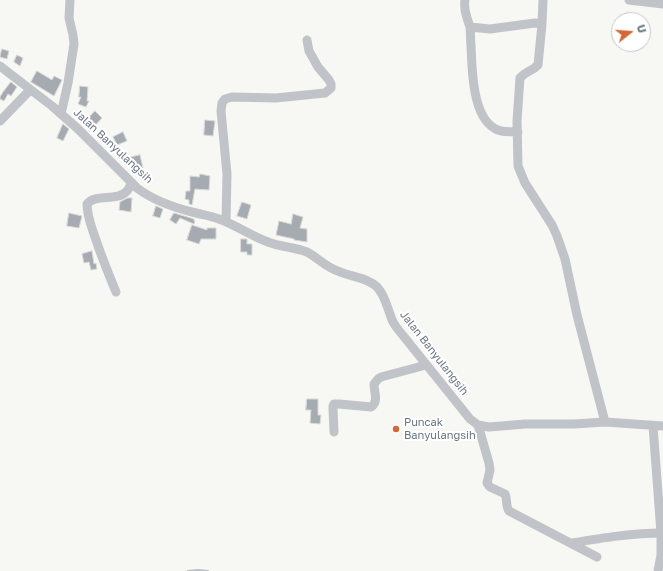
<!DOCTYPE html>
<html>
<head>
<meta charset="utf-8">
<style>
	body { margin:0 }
	#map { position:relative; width:663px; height:571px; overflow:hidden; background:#f7f7f4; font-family:"Golos Text",sans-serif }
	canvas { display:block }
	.north { position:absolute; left:611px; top:12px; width:40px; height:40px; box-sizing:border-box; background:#fff; border:1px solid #c3c8cd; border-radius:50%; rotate:73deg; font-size:11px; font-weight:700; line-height:16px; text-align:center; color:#697582 }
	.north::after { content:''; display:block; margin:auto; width:14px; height:18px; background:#d36738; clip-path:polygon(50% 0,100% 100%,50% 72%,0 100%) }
</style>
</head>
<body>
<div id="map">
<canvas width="663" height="571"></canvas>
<div class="north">U</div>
</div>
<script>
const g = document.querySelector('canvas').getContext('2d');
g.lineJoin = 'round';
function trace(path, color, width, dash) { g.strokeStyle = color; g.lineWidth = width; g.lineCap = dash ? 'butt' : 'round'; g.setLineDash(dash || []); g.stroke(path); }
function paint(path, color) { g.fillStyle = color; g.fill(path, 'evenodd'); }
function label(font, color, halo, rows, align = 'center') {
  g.font = font + ' "Golos Text",sans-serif'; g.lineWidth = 4; g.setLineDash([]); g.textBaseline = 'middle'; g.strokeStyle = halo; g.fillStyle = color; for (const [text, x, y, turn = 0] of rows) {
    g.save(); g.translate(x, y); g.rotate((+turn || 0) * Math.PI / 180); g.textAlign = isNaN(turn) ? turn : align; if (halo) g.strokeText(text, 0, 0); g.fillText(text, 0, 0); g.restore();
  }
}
trace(new Path2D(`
	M188,571L198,570L208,571`), '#b7c0c5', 2);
const building = new Path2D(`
	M2,49L9,51L7,59L0,57Z
	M17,55L23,58L20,66L14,62Z
	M37,71L52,80L54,76L62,80L54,96L31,82Z
	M11,82L17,87L11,96L8,94L4,101L0,99V97L3,92Z
	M80,86L88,87L87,101H89L86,107L78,104L81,97H79Z
	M95,111L102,118L92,129L85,122Z
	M205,120L215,121L213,136L204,135Z
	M63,124L69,129L63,141L57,138Z
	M123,132L127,141L117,145L113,137Z
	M140,155L143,168L132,171L128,158Z
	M200,174L210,176L209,190L195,189L192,205L189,204V200L185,199L186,191H190V176L199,177Z
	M128,198H132L131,212L119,210L120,202Z
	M242,202L251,205L247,219L237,216Z
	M156,206L163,209L160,218L153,216Z
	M69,213L82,216L79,228L67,226Z
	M174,213L194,219V221H195L194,224L180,218L176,224L170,220Z
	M293,214L303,217L300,228L307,229V242L294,240V239L276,235L279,221L291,224Z
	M192,225L207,230V228H216V239H201L199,244L187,240Z
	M241,239H247V244H252V255H247V252H241Z
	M92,251L94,264L96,263L97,269L91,270L89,262L84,263L82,254Z
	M307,399H318V415H321L320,424L310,423L311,410H306Z`);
paint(building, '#a5abb1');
trace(building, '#d8d8d7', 1);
trace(new Path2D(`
	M465,0C464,6 465,12 467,18C468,21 469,24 470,27C471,33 470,39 471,45C472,68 472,115 494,128C500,133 510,131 518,132
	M543,0L542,24L538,65C531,72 526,71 520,78L517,121L518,166L525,183L552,225L557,236L565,259L577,315L605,422
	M629,0L663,4
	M470,27L490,29L535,23L542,24
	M0,66L52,106L77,128L137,188C154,201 175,208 196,213C204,215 211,216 219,219C236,225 251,236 268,242C281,247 294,247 307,252C318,258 326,267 338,271C350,277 367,277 377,287C385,295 387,307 391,317C392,321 394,324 397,328L470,419L478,425L489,427L525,424H574L605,422L663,426
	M61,114L68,83L74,44L73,35L69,18L70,0
	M0,121L30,90
	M226,222L227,174L221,111L222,103L225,99L232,97L276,98L325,93L331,88V84L329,80L318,67L309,51L307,40
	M116,292C109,275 102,258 96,240C92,228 87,217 87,204C96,193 117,202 127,191C129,189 130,185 132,183
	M478,425L489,463L490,470L487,483L490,487L505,494C508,500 505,505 509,511L597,557
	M653,426L661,533V555L658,571
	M334,432L333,409V406L334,404H339L371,407C379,402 374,392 374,384L378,379L381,377L426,365
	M572,543C602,538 632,533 663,533`), '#c0c3c7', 9);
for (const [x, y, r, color] of [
	[396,429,4,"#d36738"]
]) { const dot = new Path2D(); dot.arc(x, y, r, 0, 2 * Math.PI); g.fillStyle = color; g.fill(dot); trace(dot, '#fff', 1.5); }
label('11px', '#697582', '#fff', [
	["Jalan Banyulangsih",113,146,43],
	["Jalan Banyulangsih",434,353,52]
]);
label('11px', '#697582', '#fff', [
	["Puncak",404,423],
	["Banyulangsih",404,436]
], 'left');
</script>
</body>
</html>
